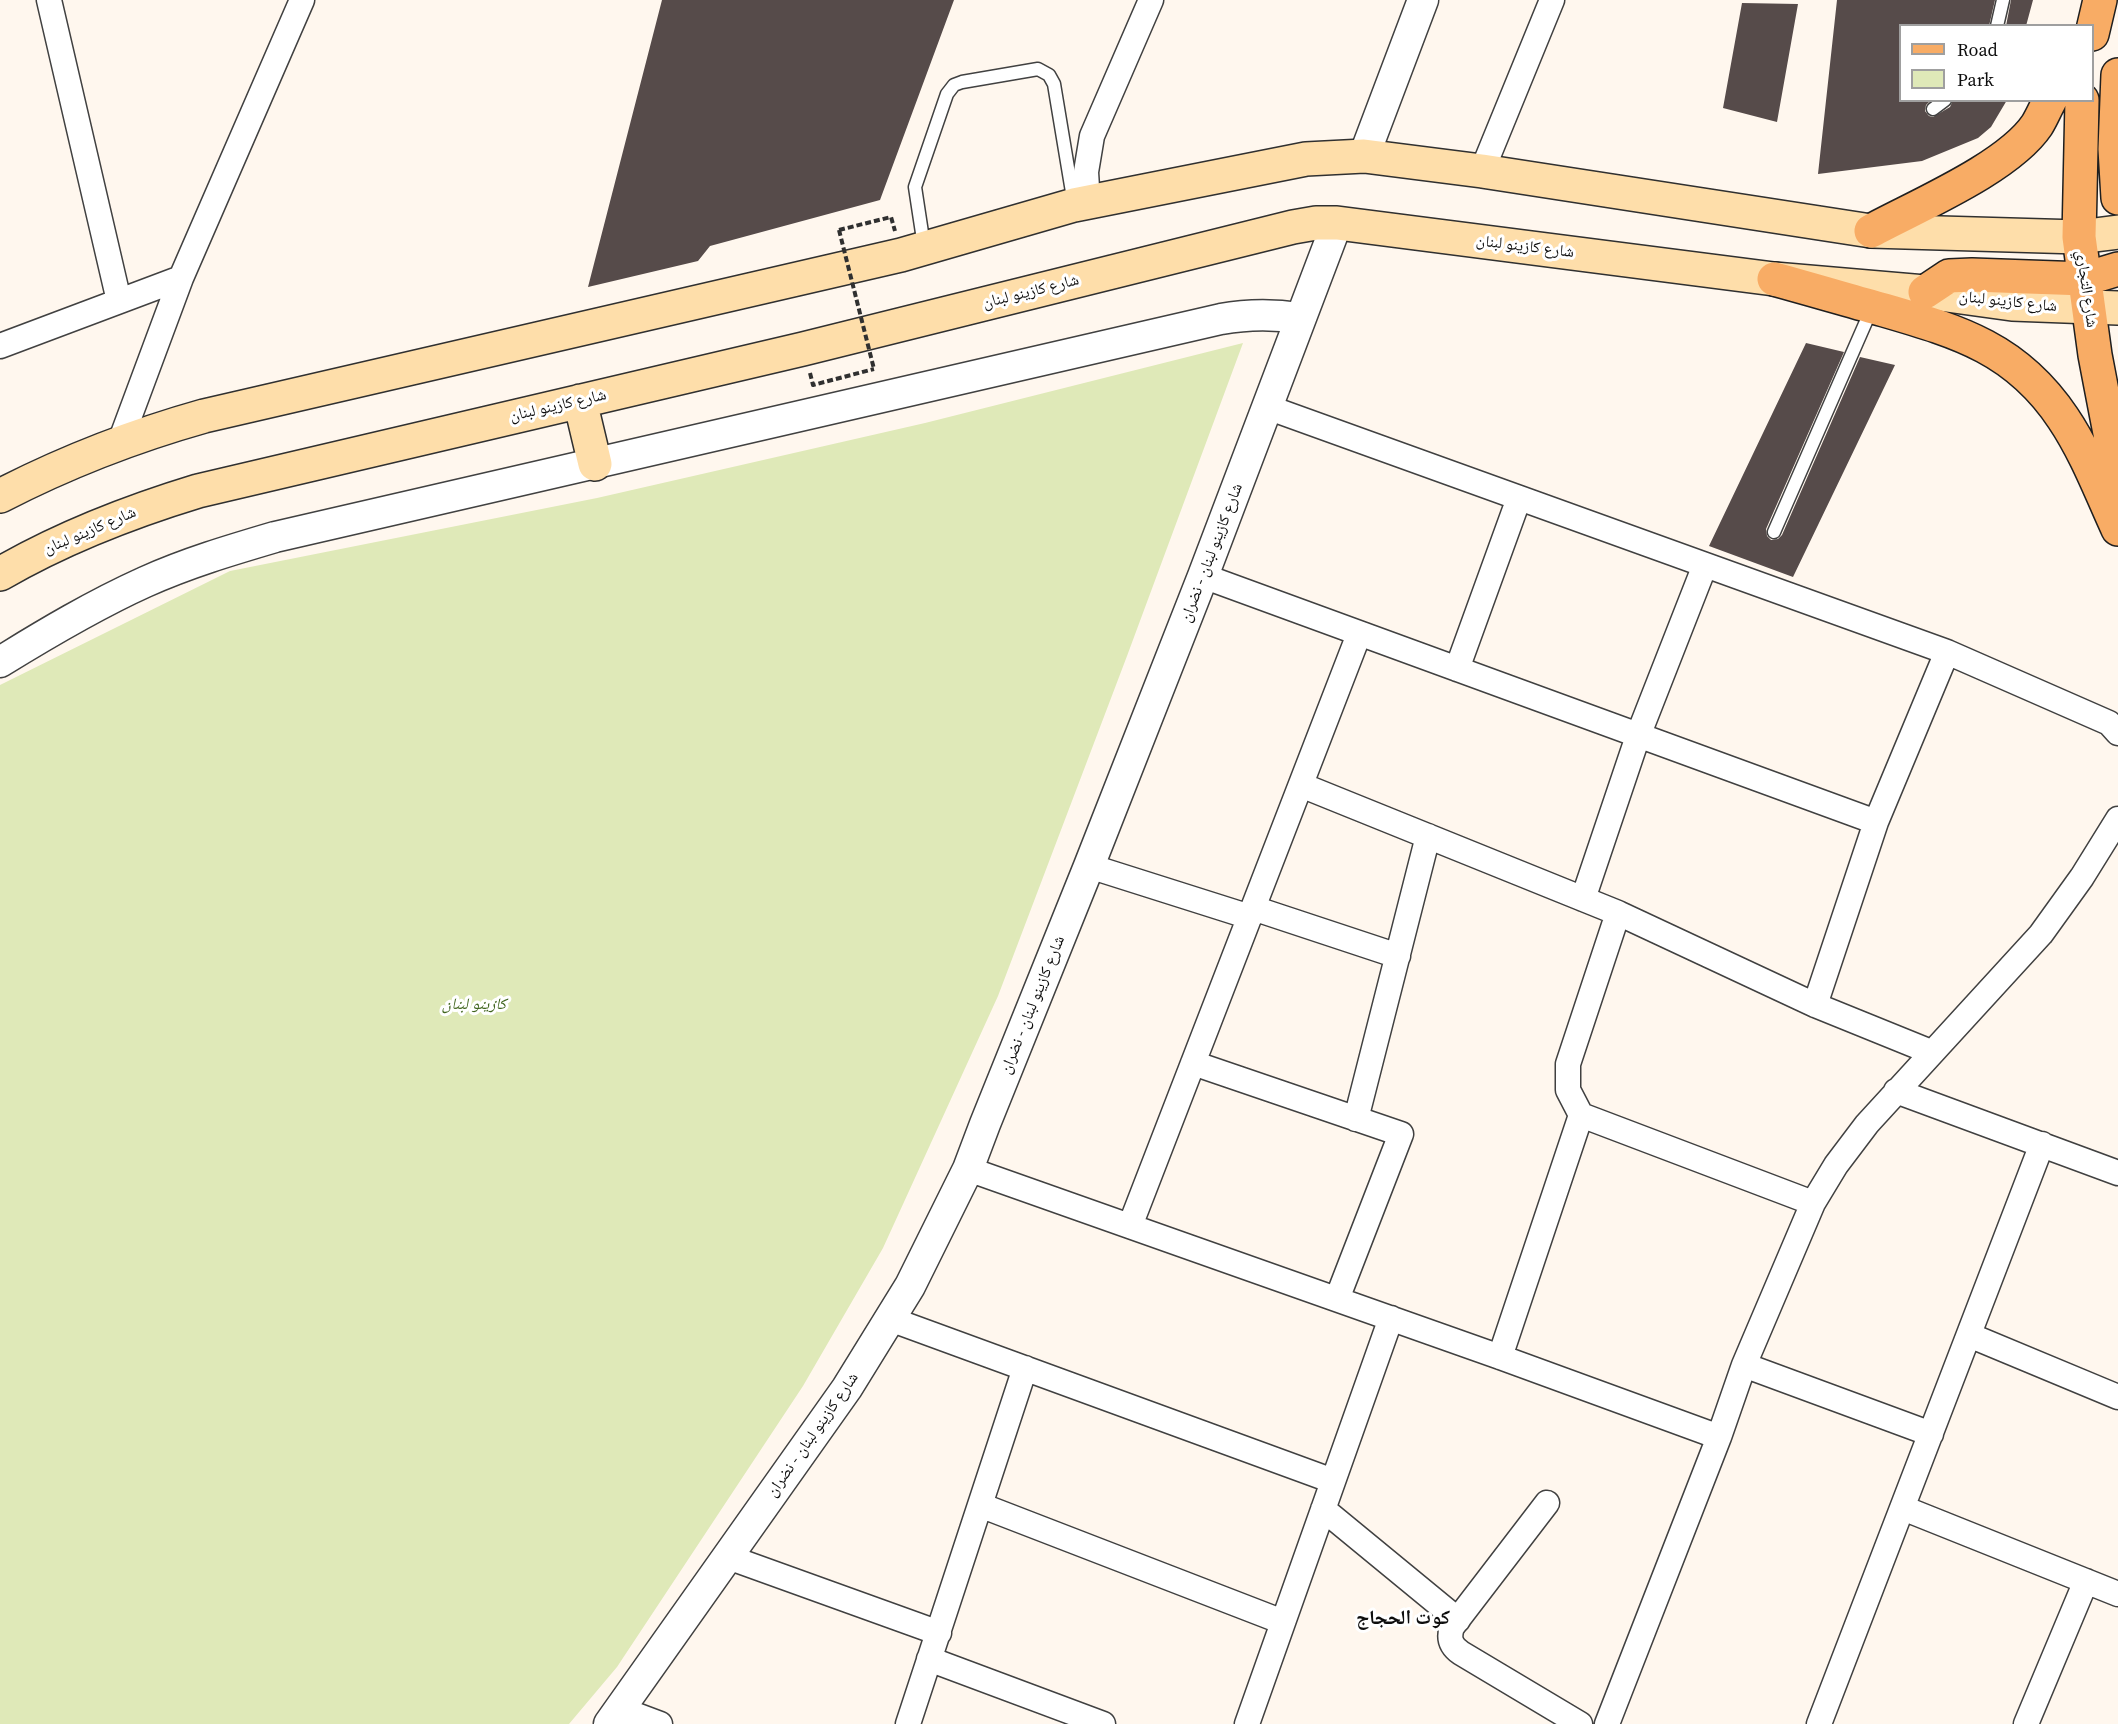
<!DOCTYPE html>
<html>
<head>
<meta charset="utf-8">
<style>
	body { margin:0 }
	#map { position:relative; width:2118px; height:1724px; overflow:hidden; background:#fff7ee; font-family:"Source Serif 4",serif }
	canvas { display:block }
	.legend { position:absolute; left:1899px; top:24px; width:195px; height:78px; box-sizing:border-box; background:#fff; border:2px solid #9f9f9f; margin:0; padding:8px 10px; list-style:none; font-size:18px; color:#0e0e0e }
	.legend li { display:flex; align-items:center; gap:12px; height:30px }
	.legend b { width:30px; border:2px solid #9f9f9f }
</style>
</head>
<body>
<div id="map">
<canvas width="2118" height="1724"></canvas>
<ul class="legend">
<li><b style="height:8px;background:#f8ac65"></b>Road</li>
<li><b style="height:16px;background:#dfe9b8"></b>Park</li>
</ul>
</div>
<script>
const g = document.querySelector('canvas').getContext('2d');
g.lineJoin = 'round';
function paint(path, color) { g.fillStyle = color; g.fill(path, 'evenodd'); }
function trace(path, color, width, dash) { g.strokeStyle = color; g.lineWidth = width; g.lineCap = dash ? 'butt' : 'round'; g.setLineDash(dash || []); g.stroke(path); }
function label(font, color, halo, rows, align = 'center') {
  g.font = font + ' "Source Serif 4","Noto Naskh Arabic",serif'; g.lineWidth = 6; g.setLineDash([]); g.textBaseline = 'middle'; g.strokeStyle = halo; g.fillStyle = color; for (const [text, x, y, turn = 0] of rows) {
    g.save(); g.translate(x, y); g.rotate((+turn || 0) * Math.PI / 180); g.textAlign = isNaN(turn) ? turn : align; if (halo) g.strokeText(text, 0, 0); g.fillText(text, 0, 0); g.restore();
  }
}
paint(new Path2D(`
	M1243,343L1127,656L998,996L883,1248L803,1386L617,1667L569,1724H0V685L230,571L597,498L925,423Z`), '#dfe9b8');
paint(new Path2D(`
	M662,0H954L880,200L710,246L698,261L588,287Z
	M1837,0H1995L1989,26H1900V100H1931L1926,105L1925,111L1929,116L1933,117L1950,107L1953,100H2007L1991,127L1978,138L1922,161L1818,174Z
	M2011,0H2033L2026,26H2006Z
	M1742,3L1798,4L1777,122L1723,108Z
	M1806,343L1844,352L1766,529L1767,536L1771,540L1778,539L1782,535L1860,357L1895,365L1793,577L1709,546Z`), '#564b4a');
const service = new Path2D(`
	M1997,26L2003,0
	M1933,109L1945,100
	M924,246L915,187L947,94L954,85L962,82L1038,69L1049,75L1054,84L1074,204
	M1774,532L1872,308`);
const minor = new Path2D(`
	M49,0L119,301
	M1482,171L1552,0
	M1088,203L1086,172L1092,136L1151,0
	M0,346L181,278
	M1267,407L1947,652L2109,723L2118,733
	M120,442L181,278L302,0
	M1203,576L1876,822
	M1457,669L1519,498
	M1301,785L1618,913L1815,1005L1931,1052
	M1089,866L1250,917
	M1583,899L1638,736L1705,565
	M1253,908L1398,956
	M1618,913L1568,1064V1090L1581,1115L1813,1203
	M1815,1005L1876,822L1947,652
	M1193,1063L1401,1134L1337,1299
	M1896,1091L2118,1173
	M1356,1119L1428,836
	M968,1169L1500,1357L1719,1437
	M1130,1226L1359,634
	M890,1319L1333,1481
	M1969,1335L2118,1397
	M1500,1357L1581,1115
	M1744,1365L1931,1434
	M1547,1503L1452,1627C1448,1639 1451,1646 1461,1653L1580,1724
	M980,1505L1283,1622
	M1903,1508L2118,1594
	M1323,1509L1458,1620
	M728,1557L939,1633
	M929,1659L1103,1724
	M620,1709L660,1724
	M908,1724L1025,1368
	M1247,1724L1391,1318
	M1607,1724L1719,1437L1744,1365L1813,1203L1836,1165L1867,1124L2041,934L2082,877L2118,819
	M1819,1724L2042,1144
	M2026,1724L2086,1581`);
const tertiary = new Path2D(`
	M1364,156L1423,0
	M0,662C47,633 94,605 145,582C187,563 231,550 275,537L1221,319C1248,314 1273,314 1300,318
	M609,1724L847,1388L910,1286L968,1169L985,1124L1089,866L1203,576L1337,223`);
const secondary = new Path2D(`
	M580,401L595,464
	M0,496C66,462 133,436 204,416L901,255L1074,205L1306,159L1364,156L1482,171L1871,231L2079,237L2118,232
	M0,574C62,538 129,512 198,491L803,349L1293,227L1316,223H1337L1774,279L1925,292L2012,304L2118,308`);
const primary = new Path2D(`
	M2092,34L2100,0
	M2118,75L2115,149L2118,198
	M2082,100L2079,237L2095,355L2118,475
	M1871,231C1917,206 2008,168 2037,125C2042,117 2045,109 2050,100
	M1774,279C1811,289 1848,300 1884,310C1960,332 2017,349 2063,418C2086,452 2101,492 2118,529
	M1925,292L1949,276L1972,275L2085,279L2118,269`);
trace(service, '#414141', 15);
trace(minor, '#414141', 27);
trace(tertiary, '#414141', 33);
trace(secondary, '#303030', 36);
trace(primary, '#1f1f1f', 36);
trace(new Path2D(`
	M839,230L891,217L895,231
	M810,373L813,385L874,369`), '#303030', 4, [6, 3]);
trace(service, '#fff', 12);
trace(minor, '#fff', 24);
trace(tertiary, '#fff', 30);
trace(secondary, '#fedeaa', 33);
trace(primary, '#f8ac65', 33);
trace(new Path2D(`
	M839,230L874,369`), '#303030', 4, [6, 3]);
label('16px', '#0e0e0e', '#fff', [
	["شارع كازينو لبنان",1525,247,7],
	["شارع التجاري",2086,289,82],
	["شارع كازينو لبنان",1031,292,-14],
	["شارع كازينو لبنان",2008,302,6],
	["شارع كازينو لبنان",558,406,-13],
	["شارع كازينو لبنان",90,531,-23],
	["شارع كازينو لبنان - نضران",1212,553,-69],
	["شارع كازينو لبنان - نضران",1033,1005,-68],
	["شارع كازينو لبنان - نضران",813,1435,-55]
]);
label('italic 16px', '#40651e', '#fff', [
	["كازينو لبنان",474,1005]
]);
label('bold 20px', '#0e0e0e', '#fff', [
	["كوت الحجاج",1403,1619]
]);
</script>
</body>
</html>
